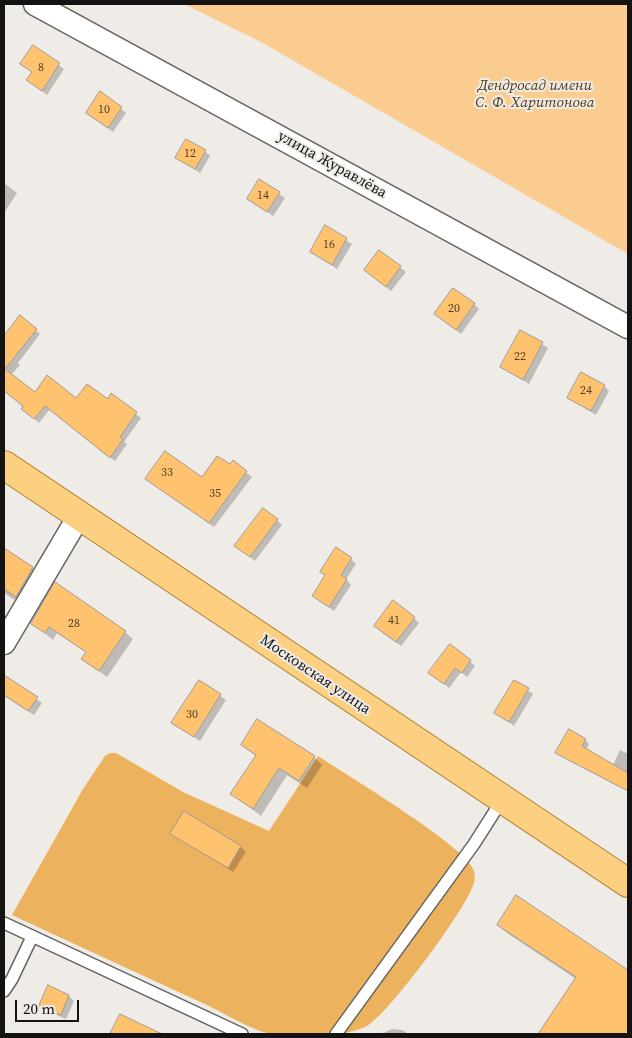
<!DOCTYPE html>
<html>
<head>
<meta charset="utf-8">
<style>
	body { margin:0 }
	#map { position:relative; width:632px; height:1038px; overflow:hidden; background:#efece7; font-family:"Source Serif 4",serif }
	canvas { display:block }
	.frame { position:absolute; inset:0; border:5px solid #141312; pointer-events:none }
	.scale { position:absolute; left:15px; top:1000px; width:64px; height:22px; box-sizing:border-box; border:2px solid #141312; border-top:0; padding-left:6px; font-size:15px; line-height:18px; white-space:nowrap; color:#141312; -webkit-text-stroke:4px #efece7; paint-order:stroke }
</style>
</head>
<body>
<div id="map">
<canvas width="632" height="1038"></canvas>
<div class="frame"></div>
<div class="scale">20 m</div>
</div>
<script>
const g = document.querySelector('canvas').getContext('2d');
g.lineJoin = 'round';
function paint(path, color) { g.fillStyle = color; g.fill(path, 'evenodd'); }
function trace(path, color, width, dash) { g.strokeStyle = color; g.lineWidth = width; g.lineCap = dash ? 'butt' : 'round'; g.setLineDash(dash || []); g.stroke(path); }
function label(font, color, halo, rows, align = 'center') {
  g.font = font + ' "Source Serif 4",serif'; g.lineWidth = 4; g.setLineDash([]); g.textBaseline = 'middle'; g.strokeStyle = halo; g.fillStyle = color; for (const [text, x, y, turn = 0] of rows) {
    g.save(); g.translate(x, y); g.rotate((+turn || 0) * Math.PI / 180); g.textAlign = isNaN(turn) ? turn : align; if (halo) g.strokeText(text, 0, 0); g.fillText(text, 0, 0); g.restore();
  }
}
paint(new Path2D(`
	M184,4H628V254L261,42Z`), '#facc8f');
paint(new Path2D(`
	M110,753H116L183,792L269,831L318,756C345,774 465,846 473,869C476,876 475,881 472,888C462,914 390,1012 367,1026C345,1038 298,1037 272,1034C258,1033 223,1013 209,1006C143,976 77,945 12,915L83,789L105,756Z`), '#edb25e');
paint(new Path2D(`
	M33,46L64,69L47,95L28,80L32,73L21,64Z
	M101,93L126,113L113,132L92,117Z
	M205,151L210,156L200,173L177,158Z
	M260,181L285,198L273,216L248,199Z
	M4,183L17,193L4,213Z
	M326,227L352,244L337,269L311,252Z
	M380,252L406,272L391,291L366,270Z
	M474,304L479,309L461,334L436,314Z
	M20,317L40,334L18,363L20,365L11,375L35,393L76,400L108,401L111,395L141,418L124,442L127,444L115,461L50,409L39,423L27,413L24,407L4,391V338Z
	M521,331L548,348L529,384L502,367Z
	M604,386L609,391L596,415L569,398Z
	M233,462L252,477L214,527L147,479L202,478L230,466Z
	M277,520L282,525L255,561L236,546Z
	M4,550L33,568L46,581L29,609L4,593Z
	M351,559L356,564L346,579L351,585L334,611L313,596L326,576L321,572Z
	M414,618L419,623L401,646L380,631Z
	M32,623L125,632L133,639L107,677L83,659L87,653L57,633L53,640Z
	M470,661L475,666L467,677L461,672L449,688L430,673Z
	M8,679L42,703L34,715L4,696V685Z
	M515,681L533,694L514,726L496,713Z
	M199,682L226,700L200,741L172,723Z
	M258,721L314,757L322,765L307,788L287,775L261,816L232,794L256,756L242,745Z
	M585,740L589,744L586,750L613,765L620,750L628,754V774L624,772L617,786L557,753Z
	M172,833L241,847L246,852L233,872Z
	M517,897L628,972V1034H543L541,1032L576,979L507,933L498,924Z
	M69,996L74,1001L66,1019L45,1010L40,1005Z
	M392,1029L402,1030L409,1034H381Z`), '#0003');
const building = new Path2D(`
	M33,45L60,63L42,91L26,80L32,72L20,64Z
	M100,91L122,107L108,128L86,113Z
	M186,139L206,150L195,169L175,158Z
	M259,179L280,192L267,212L247,199Z
	M325,225L347,238L332,265L310,252Z
	M379,250L401,266L386,287L364,270Z
	M453,288L475,303L456,330L434,314Z
	M20,315L37,329L5,369L35,392L47,375L76,398L87,384L108,399L111,393L137,412L120,437L123,439L110,458L45,406L34,419L21,409L23,406L4,391V336Z
	M520,330L543,342L523,380L500,367Z
	M581,372L605,385L591,411L567,398Z
	M165,451L202,477L217,456L230,464L233,460L247,471L209,523L145,479Z
	M263,508L278,519L250,557L234,546Z
	M336,547L352,558L341,575L347,579L329,607L312,596L325,575L320,572Z
	M4,548L33,567L16,597L4,589Z
	M55,582L126,631L99,671L81,659L86,652L49,627L45,633L31,624Z
	M393,600L415,617L396,642L374,626Z
	M450,644L471,660L462,673L455,668L444,684L428,673Z
	M4,675L38,697L28,711L4,695Z
	M199,680L221,694L194,737L171,723Z
	M514,680L529,688L509,722L494,713Z
	M257,719L315,756L299,781L279,768L253,809L230,794L256,755L241,745Z
	M569,729L586,739L582,746L628,773V791L555,753Z
	M184,811L241,846L228,868L170,834Z
	M516,895L628,970V1034H538L576,977L497,925Z
	M48,985L69,995L61,1015L39,1006Z
	M120,1014L162,1034H110Z`);
paint(building, '#ffc36f');
trace(building, '#9f9b97', 1);
const lane = new Path2D(`
	M4,923L242,1034
	M4,991L12,979L32,937
	M336,1034L474,844L502,800`);
const street = new Path2D(`
	M35,4L628,327
	M4,643L79,516`);
const primary = new Path2D(`
	M4,465L628,883`);
trace(lane, '#686561', 14);
trace(street, '#686561', 25);
trace(primary, '#ab7823', 30);
trace(lane, '#fff', 11);
trace(street, '#fff', 22);
trace(primary, '#fdcf80', 28);
label('12px', '#4f3f29', null, [
	["8",41,68],
	["10",104,110],
	["12",190,154],
	["14",263,196],
	["16",329,245],
	["20",454,309],
	["22",520,357],
	["24",586,391],
	["33",167,473],
	["35",215,494],
	["41",394,621],
	["28",74,624],
	["30",192,715]
]);
label('italic 15px', '#523a16', '#efece7', [
	["Дендросад имени",535,86],
	["С. Ф. Харитонова",535,103]
]);
label('15px', '#141312', '#efece7', [
	["улица Журавлёва",332,165,29],
	["Московская улица",315,675,34]
]);
</script>
</body>
</html>
